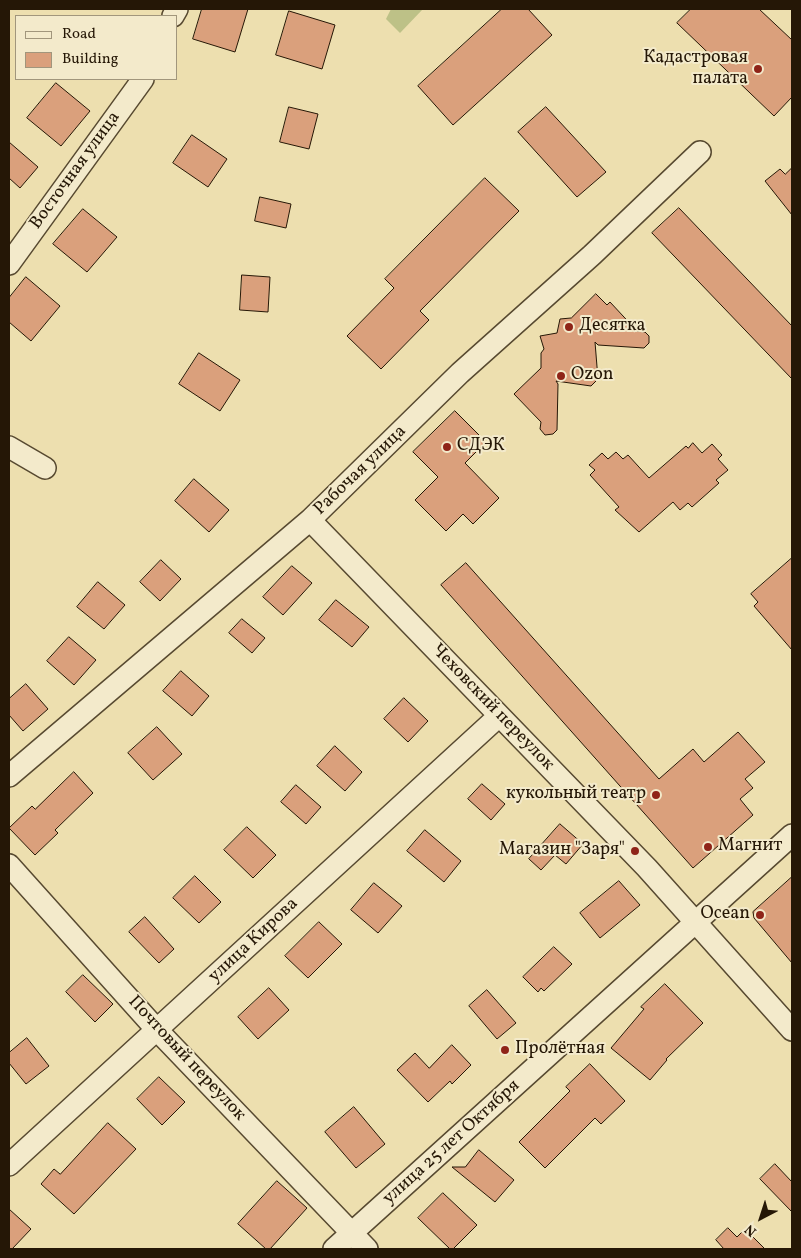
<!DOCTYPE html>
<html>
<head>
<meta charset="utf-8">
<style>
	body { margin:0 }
	#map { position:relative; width:801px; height:1258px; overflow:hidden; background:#eddfaf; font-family:Vollkorn,serif }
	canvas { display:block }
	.frame { position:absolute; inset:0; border:10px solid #251706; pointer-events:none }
	.legend { position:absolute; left:15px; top:15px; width:162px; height:65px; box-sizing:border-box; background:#f3eacb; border:1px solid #a1967c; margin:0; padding:6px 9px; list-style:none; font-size:15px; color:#251706 }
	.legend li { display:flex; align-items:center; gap:10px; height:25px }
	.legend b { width:25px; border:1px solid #a1967c }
	.north { position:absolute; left:736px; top:1193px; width:50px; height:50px; -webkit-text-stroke:4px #f3eacb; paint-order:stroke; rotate:220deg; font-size:14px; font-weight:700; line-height:20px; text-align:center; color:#251706 }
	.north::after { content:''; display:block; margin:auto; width:18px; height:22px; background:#251706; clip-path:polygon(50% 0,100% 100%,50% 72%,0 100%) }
</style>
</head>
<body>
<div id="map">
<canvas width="801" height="1258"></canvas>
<div class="frame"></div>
<ul class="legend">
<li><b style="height:6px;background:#f3eacb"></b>Road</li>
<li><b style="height:14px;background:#daa07c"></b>Building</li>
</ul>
<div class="north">N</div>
</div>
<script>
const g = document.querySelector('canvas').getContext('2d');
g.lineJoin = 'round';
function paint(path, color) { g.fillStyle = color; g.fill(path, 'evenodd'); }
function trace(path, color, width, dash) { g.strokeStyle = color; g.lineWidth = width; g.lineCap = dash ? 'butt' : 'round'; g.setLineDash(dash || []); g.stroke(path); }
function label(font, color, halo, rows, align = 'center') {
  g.font = font + ' Vollkorn,serif'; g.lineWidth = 4; g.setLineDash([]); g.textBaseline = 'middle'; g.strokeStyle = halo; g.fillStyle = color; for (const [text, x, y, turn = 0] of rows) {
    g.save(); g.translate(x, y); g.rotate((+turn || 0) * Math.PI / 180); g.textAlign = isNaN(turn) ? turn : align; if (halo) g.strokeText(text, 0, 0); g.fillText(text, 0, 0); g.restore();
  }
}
paint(new Path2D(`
	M391,9H423L400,33L386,19Z`), '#bdc187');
const building = new Path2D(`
	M202,9H248L235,52L193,39Z
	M502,9H528L552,35L453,125L418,86Z
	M691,9H759L792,40V97L774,116L677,23Z
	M289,11L335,25L322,69L276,55Z
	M56,83L90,111L61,146L27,118Z
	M289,107L318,114L309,149L280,142Z
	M546,107L606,172L577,197L518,132Z
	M192,135L227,159L208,187L173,163Z
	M9,142L38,167L20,188L9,178Z
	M792,168V215L765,181L780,169L785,174Z
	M485,178L519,211L420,311L429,320L381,369L347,336L394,288L385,279Z
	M260,197L291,204L286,228L255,221Z
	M679,208L792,326V379L652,233Z
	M83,209L117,237L87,272L53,244Z
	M242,275L270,277L268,312L240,310Z
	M26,277L60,306L31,341L9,322V298Z
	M596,294L607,305L610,302L637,331L645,332L649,336V343L644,348L598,345L595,342L598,379L591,386L556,381L558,384L557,430L553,434L545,435L540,429L541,422L514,394L541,368V353L544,349L540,336L557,333L560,319L571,318Z
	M199,353L240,380L220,411L179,384Z
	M455,411L486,442L465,463L499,498L473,524L463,514L446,531L415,500L438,477L413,452Z
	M693,443L702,453L712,444L722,455L718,459L728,470L716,480L719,483L692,507L688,503L680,510L673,502L639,532L615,510L619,507L590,475L595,470L589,465L602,453L608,459L616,452L623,459L628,455L649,478L686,446L688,448Z
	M194,479L229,510L209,532L175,501Z
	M792,558V650L754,606L758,602L751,594Z
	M161,560L181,579L160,601L140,582Z
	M466,563L659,779L693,749L704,762L738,732L765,762L745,779L753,788L740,799L753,815L693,868L441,585Z
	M292,566L312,583L283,615L263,597Z
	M98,582L125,605L104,629L77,607Z
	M336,600L369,627L352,647L319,620Z
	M242,619L265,638L252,653L229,633Z
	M69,637L96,660L74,685L47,661Z
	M181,671L209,696L192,716L163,691Z
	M26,684L48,709L23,731L9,715V699Z
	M404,698L428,721L408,742L384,719Z
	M157,727L182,754L153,780L128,753Z
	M335,746L362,772L345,791L317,766Z
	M74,772L93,793L55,830L58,833L35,855L9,828L32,806L35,809Z
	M482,784L505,804L491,820L468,799Z
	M296,785L321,807L306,824L281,802Z
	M560,824L583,844L566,864L555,855L541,870L529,859Z
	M247,827L276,855L253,878L224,850Z
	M425,830L461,861L444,882L407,851Z
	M195,876L221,902L199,923L173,898Z
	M792,877V963L754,918L753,912Z
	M619,881L640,905L600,938L580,913Z
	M374,883L402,906L378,933L351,910Z
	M145,917L174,949L159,963L129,932Z
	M319,922L342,944L308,978L285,956Z
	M554,947L572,964L544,991L541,988L538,992L523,977Z
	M83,975L113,1004L95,1022L66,992Z
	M665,984L703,1023L666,1059L667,1060L650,1080L611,1048L644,1009L641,1007Z
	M269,988L289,1010L258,1039L238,1017Z
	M487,990L516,1023L497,1039L469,1006Z
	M27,1038L49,1066L26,1084L9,1063V1053Z
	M452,1045L471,1065L452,1084L450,1081L428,1102L397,1070L415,1053L429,1068Z
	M590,1064L625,1101L601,1124L595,1118L545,1168L519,1142L570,1091L566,1087Z
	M159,1077L185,1102L162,1125L137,1099Z
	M354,1107L385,1144L356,1168L325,1132Z
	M108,1123L136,1149L74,1214L41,1184L54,1169L60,1174Z
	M479,1150L514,1180L495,1202L452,1167H465Z
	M775,1164L792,1182V1212L760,1179Z
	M277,1181L307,1208L270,1249H266L238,1224Z
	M443,1193L477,1225L453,1249H450L418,1218Z
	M9,1209L31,1229L12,1249H9Z
	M728,1228L737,1237L745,1229L765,1249H724L716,1240Z`);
paint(building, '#daa07c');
trace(building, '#251706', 1);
const minor = new Path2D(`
	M173,16L177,9
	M9,264L143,79
	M9,447L45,468
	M310,520L647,868L792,1030
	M9,776L310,520L460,373L592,255L700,152
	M9,865L157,1030L367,1249
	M9,1165L499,716
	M334,1249L792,835`);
trace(minor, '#574930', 24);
trace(minor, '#f3eacb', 21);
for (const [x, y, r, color] of [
	[758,69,5,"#8f2418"],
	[569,327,5,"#8f2418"],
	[561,376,5,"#8f2418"],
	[447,447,5,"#8f2418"],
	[656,795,5,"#8f2418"],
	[708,847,5,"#8f2418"],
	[635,851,5,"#8f2418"],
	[760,915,5,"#8f2418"],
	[505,1050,5,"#8f2418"]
]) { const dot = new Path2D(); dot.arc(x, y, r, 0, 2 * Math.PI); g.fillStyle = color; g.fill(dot); trace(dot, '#f3eacb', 2); }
label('18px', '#251706', '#f3eacb', [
	["Кадастровая",748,59,"right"],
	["палата",748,80,"right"],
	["Десятка",579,327],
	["Ozon",571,376],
	["СДЭК",457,447],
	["кукольный театр",646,795,"right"],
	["Магнит",718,847],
	["Магазин \"Заря\"",625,851,"right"],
	["Ocean",750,915,"right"],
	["Пролётная",515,1050]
], 'left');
label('18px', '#251706', '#f3eacb', [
	["Восточная улица",76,171,-54],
	["Рабочая улица",361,471,-44],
	["Чеховский переулок",492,708,46],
	["улица Кирова",254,941,-43],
	["Почтовый переулок",186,1059,47],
	["улица 25 лет Октября",452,1143,-42]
]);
</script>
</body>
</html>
